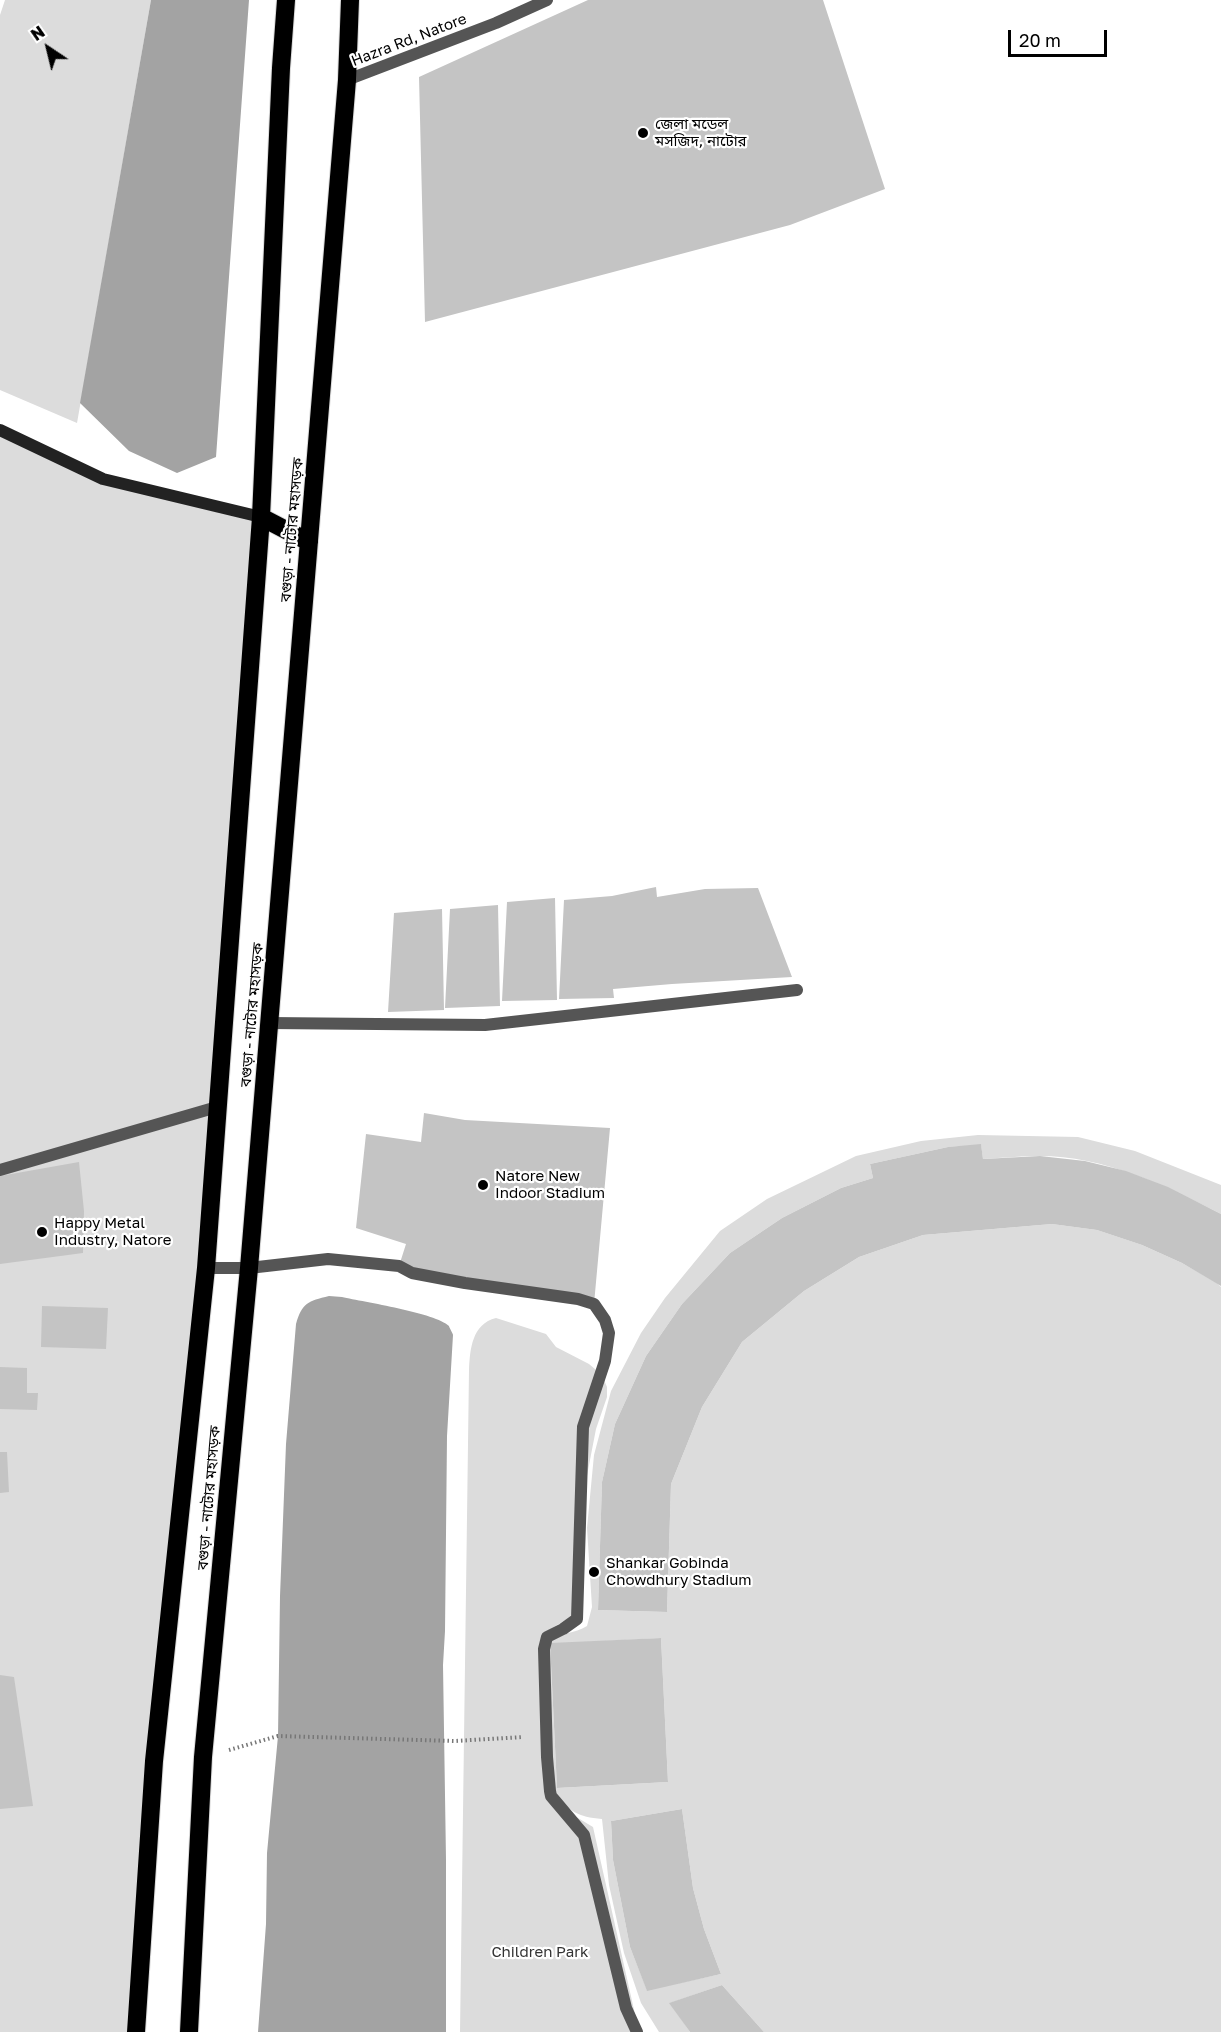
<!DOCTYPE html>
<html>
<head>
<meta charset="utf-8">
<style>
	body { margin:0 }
	#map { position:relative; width:1221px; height:2032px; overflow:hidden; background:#fff; font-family:"Golos Text",sans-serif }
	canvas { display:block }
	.north { position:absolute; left:18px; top:18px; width:60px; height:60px; -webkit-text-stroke:4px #fff; paint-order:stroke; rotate:325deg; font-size:16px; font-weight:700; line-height:24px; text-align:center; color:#000 }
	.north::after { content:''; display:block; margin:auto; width:21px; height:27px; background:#000; clip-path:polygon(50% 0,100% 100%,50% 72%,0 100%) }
	.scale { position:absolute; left:1008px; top:30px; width:99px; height:27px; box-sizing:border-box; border:3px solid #000; border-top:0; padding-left:8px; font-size:18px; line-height:21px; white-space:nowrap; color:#000; -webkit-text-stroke:4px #fff; paint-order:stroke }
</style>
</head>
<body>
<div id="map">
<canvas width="1221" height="2032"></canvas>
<div class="north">N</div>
<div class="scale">20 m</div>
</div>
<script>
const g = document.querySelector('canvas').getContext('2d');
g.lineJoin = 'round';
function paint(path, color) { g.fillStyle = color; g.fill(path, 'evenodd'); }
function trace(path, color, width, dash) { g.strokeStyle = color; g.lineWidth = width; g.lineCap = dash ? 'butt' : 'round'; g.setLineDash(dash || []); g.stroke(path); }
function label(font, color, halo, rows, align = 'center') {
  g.font = font + ' "Golos Text","Noto Sans Bengali",sans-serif'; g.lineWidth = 4.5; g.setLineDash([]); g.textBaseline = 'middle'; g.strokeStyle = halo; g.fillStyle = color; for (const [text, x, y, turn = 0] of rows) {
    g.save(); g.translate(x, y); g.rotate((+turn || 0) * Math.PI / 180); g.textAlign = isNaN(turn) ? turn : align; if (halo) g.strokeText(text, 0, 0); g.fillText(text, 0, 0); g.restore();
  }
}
paint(new Path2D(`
	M5,0H151L77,423L0,390V15Z
	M0,424L103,479L261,517L136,2032H0Z
	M978,1135L1078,1137L1135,1151L1221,1185V1214C1164,1185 1104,1156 1039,1156C1020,1156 1002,1158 983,1159L981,1145L948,1147L870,1164L873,1178L841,1188L782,1218L730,1253L682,1304L646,1356L615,1424L602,1482L598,1610L667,1612L671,1484L702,1407L742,1342L804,1291L859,1257L923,1235L1052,1224L1097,1230L1142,1245L1182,1263L1217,1283L1221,1287V2032H764L722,1985L670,2003L690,2032H659L641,2003L624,1953L609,1885L602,1819C578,1817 569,1812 555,1791L546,1657L547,1641C559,1632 575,1634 587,1626L592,1607L587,1528L594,1455L611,1391L641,1333L665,1298L720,1231L767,1199L856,1156L921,1141ZM661,1638L668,1782L557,1788L550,1644ZM682,1809L693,1888L704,1929L721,1974L647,1990L630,1947L613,1860L611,1821Z
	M496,1318L546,1334L556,1347L589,1364L602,1375L607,1387V1397L596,1429L583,1496L579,1612L542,1634L554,1793L573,1815L593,1827L639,2032H460L469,1370C470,1349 472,1324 496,1318Z`), '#dcdcdc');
paint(new Path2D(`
	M151,0H249L216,457L177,473L129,451L80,403Z
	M329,1296L342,1297C364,1302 436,1313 449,1326C449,1327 453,1334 453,1335L447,1436L445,1631L443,1665L446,1860V2032H258L266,1924L267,1853L278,1736L280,1596L286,1444L296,1324C302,1303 308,1301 329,1296Z`), '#a3a3a3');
paint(new Path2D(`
	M588,0H823L885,189L790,225L425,322L419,77Z
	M656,887L657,897L705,889L758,888L792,977L672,984L613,989L614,998L559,999L564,900L612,896Z
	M555,898L557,1000L502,1001L507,902Z
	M498,905L500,1006L445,1008L450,909Z
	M442,909L444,1010L388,1012L394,913Z
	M424,1113L465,1120L610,1128L594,1304L399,1266L406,1244L356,1228L366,1134L421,1142Z
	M981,1144L983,1159L1040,1156L1085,1161L1126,1171L1168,1187L1221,1214V1286L1182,1263L1142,1245L1097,1230L1052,1224L923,1235L859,1257L804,1291L742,1342L702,1407L671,1484L667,1612L598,1610L602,1482L615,1424L646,1356L682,1304L730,1253L782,1218L841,1188L873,1178L870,1164L948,1147Z
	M79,1162L84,1211L83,1253L0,1264V1176Z
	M42,1306L108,1308L106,1349L41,1347Z
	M0,1367L27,1368V1393H38L37,1410L0,1409Z
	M0,1452H7L9,1492L0,1493Z
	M661,1638L668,1782L557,1788L550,1643Z
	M0,1675L14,1677L33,1806L0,1809Z
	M682,1809L693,1888L704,1929L721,1974L647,1991L630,1947L613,1860L611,1821Z
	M722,1985L764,2032H690L669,2003Z`), '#c4c4c4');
const highway = new Path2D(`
	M261,517L309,542
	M136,2032L154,1761L206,1268L261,517L281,68L286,0
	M189,2032L203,1757L249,1268L347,80L350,0`);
trace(highway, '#dbdbdb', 20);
trace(new Path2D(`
	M229,1750L278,1736L455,1741L523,1737`), '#777', 4, [1.5, 3]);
trace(new Path2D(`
	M269,1023L485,1025L797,990
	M0,1170L217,1107
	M206,1268H249L328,1259L399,1266L412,1273L465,1283L578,1299L594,1304L605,1320L609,1333L605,1361L583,1427L577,1619L563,1629L547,1637L544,1649L547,1757L550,1791L551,1796L584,1835L626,2008L637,2032`), '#555', 12);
trace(new Path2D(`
	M347,80L496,23L547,0`), '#555', 12);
trace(new Path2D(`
	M0,430L103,479L261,517`), '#222', 12);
trace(highway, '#000', 18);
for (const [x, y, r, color] of [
	[643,133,6,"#000"],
	[483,1185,6,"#000"],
	[42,1232,6,"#000"],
	[594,1572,6,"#000"]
]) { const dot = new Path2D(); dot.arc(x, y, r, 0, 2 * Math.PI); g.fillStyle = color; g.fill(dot); trace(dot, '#fff', 2); }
label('15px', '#000', '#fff', [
	["Hazra Rd, Natore",409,40,-21],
	["বগুড়া - নাটোর মহাসড়ক",292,530,-85],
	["বগুড়া - নাটোর মহাসড়ক",252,1015,-85],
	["বগুড়া - নাটোর মহাসড়ক",209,1498,-85]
]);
label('15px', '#000', '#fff', [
	["জেলা মডেল",655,124],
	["মসজিদ, নাটোর",655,141],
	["Natore New",495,1176],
	["Indoor Stadium",495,1193],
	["Happy Metal",54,1223],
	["Industry, Natore",54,1240],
	["Shankar Gobinda",606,1563],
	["Chowdhury Stadium",606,1580]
], 'left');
label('15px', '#333', '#fff', [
	["Children Park",540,1952]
]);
</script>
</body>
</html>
